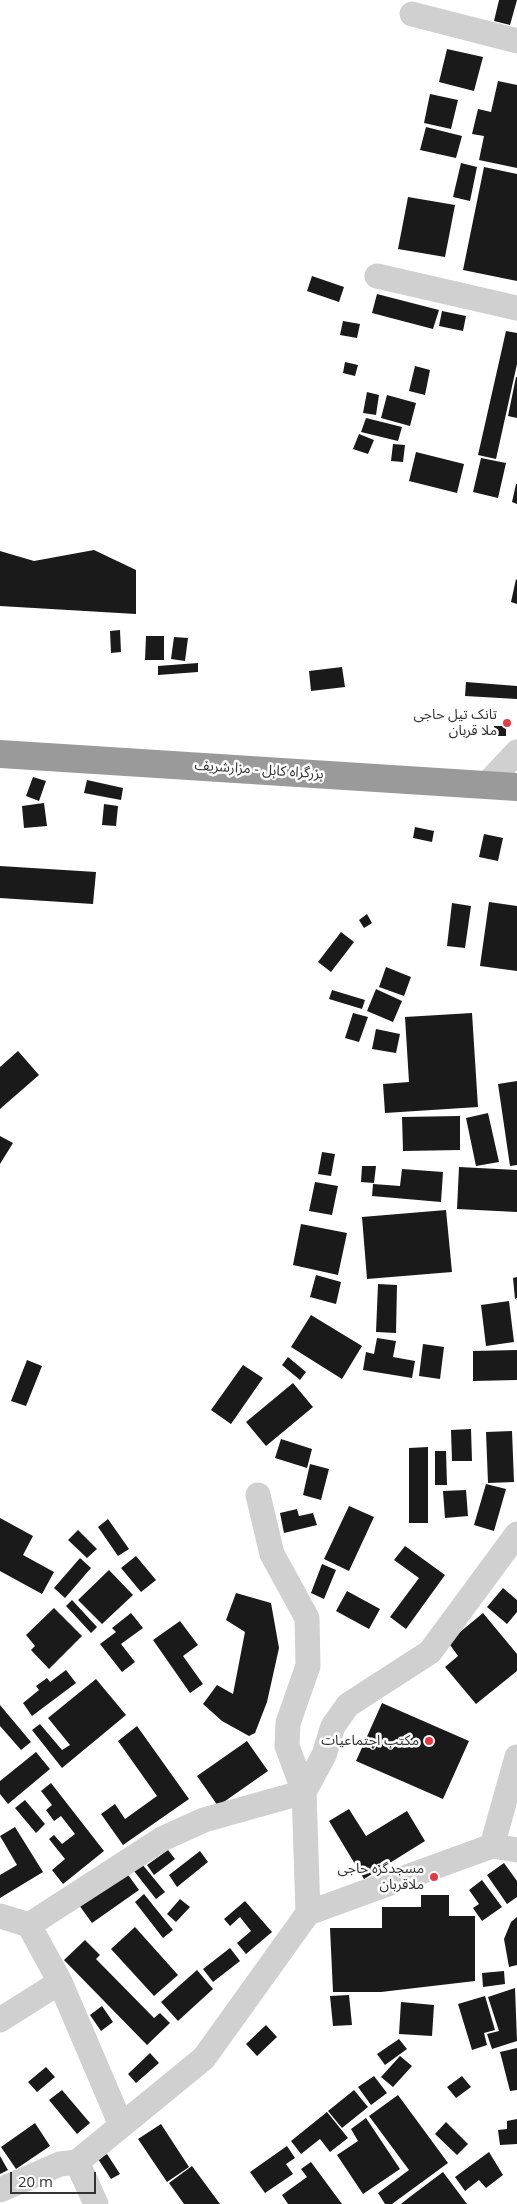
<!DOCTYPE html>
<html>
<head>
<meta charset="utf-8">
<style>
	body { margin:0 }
	#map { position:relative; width:517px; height:2204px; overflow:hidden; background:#fff; font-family:"Open Sans",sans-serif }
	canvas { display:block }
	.scale { position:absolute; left:10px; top:2172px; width:86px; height:22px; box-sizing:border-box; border:2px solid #333; border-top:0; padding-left:6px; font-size:15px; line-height:18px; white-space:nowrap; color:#333; -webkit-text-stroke:4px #fff; paint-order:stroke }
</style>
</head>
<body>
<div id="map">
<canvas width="517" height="2204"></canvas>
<div class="scale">20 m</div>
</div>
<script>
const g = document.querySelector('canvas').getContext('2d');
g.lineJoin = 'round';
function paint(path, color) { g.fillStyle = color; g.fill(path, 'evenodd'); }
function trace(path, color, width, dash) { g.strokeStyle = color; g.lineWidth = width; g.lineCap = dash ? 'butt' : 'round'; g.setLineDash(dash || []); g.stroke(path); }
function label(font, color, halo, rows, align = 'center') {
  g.font = font + ' "Open Sans","Noto Sans Arabic",sans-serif'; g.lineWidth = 5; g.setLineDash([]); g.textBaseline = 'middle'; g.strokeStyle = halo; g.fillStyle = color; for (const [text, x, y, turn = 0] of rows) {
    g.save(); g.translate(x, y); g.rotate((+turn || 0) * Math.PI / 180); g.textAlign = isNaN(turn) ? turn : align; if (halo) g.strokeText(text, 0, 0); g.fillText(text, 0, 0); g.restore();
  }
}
paint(new Path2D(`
	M499,0H517L510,25L494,21Z
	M447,49L483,57L474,91L439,82Z
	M498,81L517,85V168L479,160L484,136L472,134L478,109L491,112Z
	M430,94L458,100L451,129L424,123Z
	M426,127L462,136L456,158L420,150Z
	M461,163L477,167L470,201L453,197Z
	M484,167L517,174V281L463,270Z
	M408,197L455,205L445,257L398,249Z
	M312,276L344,287L339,302L307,291Z
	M377,294L439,310L433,329L372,313Z
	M442,311L466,316L463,331L439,326Z
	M343,321L360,324L357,338L340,335Z
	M506,331L517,333V364L496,459L478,455Z
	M345,362L358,365L355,376L343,373Z
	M415,366L430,370L425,395L409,391Z
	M516,377H517V418L508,416Z
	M367,392L379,395L376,415L363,413Z
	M387,395L416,403L410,426L381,418Z
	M366,418L402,427L398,441L361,432Z
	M359,434L374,440L368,454L353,449Z
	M393,444L405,445L403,462L391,461Z
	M416,452L464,464L457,493L409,481Z
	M481,458L506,463L498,498L473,492Z
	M516,484H517V504L512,502Z
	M94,550L136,570V614L0,606V551L34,561Z
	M516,579L517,580V604L511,602Z
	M120,630L121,652L111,653L110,631Z
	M146,636H164V660H145Z
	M174,637L188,638L185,661L171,659Z
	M198,663V672L158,675V666Z
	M342,667L345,687L311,691L309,671Z
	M466,682L517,686V699L465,696Z
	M494,726H506V736H495Z
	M33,777L46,781L39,801L26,796Z
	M87,780L123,788L121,800L84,793Z
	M44,803L47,826L24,828L22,806Z
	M104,804L118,806L116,826L102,825Z
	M415,827L434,831L432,842L413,838Z
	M484,834L503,838L498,861L479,857Z
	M0,866L96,872L93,904L0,898Z
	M489,902L517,906V971L480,966Z
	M452,903L471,906L465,948L447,946Z
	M367,914L372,923L364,928L359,920Z
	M341,932L354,942L331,972L318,962Z
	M386,967L411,977L404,996L379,987Z
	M376,989L402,1001L393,1022L367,1011Z
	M332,990L365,1000L362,1009L329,999Z
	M353,1013L368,1017L359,1042L345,1038Z
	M472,1013L478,1107L385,1113L383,1084L409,1082L405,1017Z
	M376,1029L400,1034L396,1053L372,1049Z
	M18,1051L39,1075L0,1109V1067Z
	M517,1081V1165L510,1166L498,1084Z
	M488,1113L499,1162L476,1166L466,1118Z
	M460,1116V1150L403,1151L402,1117Z
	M0,1136L13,1143L0,1164Z
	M322,1152L335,1154L331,1176L318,1174Z
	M362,1166H376L374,1183L361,1182Z
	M459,1167L517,1170V1212L457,1209Z
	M402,1169L443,1172L441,1202L372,1196L373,1184L400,1186Z
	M315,1182L338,1186L332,1215L309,1211Z
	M446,1210L452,1272L367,1279L362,1217Z
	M301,1224L347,1233L338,1275L293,1265Z
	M316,1275L341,1282L336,1304L310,1297Z
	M517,1277V1298L515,1299L513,1278Z
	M378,1284L397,1285L396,1333L376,1332Z
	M509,1301L514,1342L486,1346L481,1305Z
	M311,1315L362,1346L342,1379L291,1347Z
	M377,1338L396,1341L393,1357L415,1361L412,1378L363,1370L366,1352L374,1354Z
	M423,1344L444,1347L440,1379L419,1376Z
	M517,1350V1380L473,1381V1351Z
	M288,1357L306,1372L300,1380L282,1365Z
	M27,1360L42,1366L26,1406L11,1401Z
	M243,1365L263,1378L231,1424L211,1410Z
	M293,1383L313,1407L266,1446L246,1422Z
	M471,1429L472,1461H452L451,1430Z
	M512,1431L514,1482L488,1483L486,1432Z
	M281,1439L312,1449L307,1468L275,1458Z
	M428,1447V1523H409V1448Z
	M435,1451H446L447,1485H435Z
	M310,1464L329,1469L321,1500L303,1495Z
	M486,1484L506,1489L494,1531L474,1525Z
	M466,1490L468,1516L445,1518L443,1491Z
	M349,1506L374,1517L349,1571L324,1559Z
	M297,1509L299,1516L313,1513L317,1525L284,1533L280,1513Z
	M0,1518L33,1536L23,1555L54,1572L42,1594L0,1571Z
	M108,1519L129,1549L118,1556L98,1527Z
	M78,1530L97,1549L87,1558L68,1540Z
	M405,1546L445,1575L406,1629L390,1617L419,1578L394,1560Z
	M136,1556L156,1580L141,1592L121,1568Z
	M80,1558L91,1568L65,1598L54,1588Z
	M322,1564L336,1570L324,1599L311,1593Z
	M109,1570L133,1595L102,1624L78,1600Z
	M503,1588L517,1600V1612L507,1624L487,1607Z
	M347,1591L380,1609L369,1629L336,1611Z
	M236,1593L271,1603L279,1648L267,1702L255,1733L249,1736L222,1721L203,1704L217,1685L233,1694L245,1632L226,1620Z
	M72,1600L97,1627L91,1633L66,1606Z
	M54,1608L82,1636L49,1669L31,1650L35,1646L26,1635Z
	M131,1613L143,1628L121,1644L135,1662L122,1672L100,1644L116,1632L112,1628Z
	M483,1613L517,1654V1671L476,1704L445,1667L458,1656L448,1642Z
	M180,1621L198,1645L183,1656L203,1684L190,1693L153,1640Z
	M66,1670L76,1683L32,1716L23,1703L39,1690L36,1686L47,1678L50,1682Z
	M96,1679L126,1715L62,1768L32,1730L40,1724L62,1750L70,1745L48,1718Z
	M382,1703L469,1741L443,1799L356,1761Z
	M0,1705L31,1742L21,1750L0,1726Z
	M137,1726L189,1799L123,1845L101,1814L115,1804L125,1819L157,1796L118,1741Z
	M247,1741L268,1771L218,1806L197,1776Z
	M36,1752L50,1769L8,1804L0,1794V1781Z
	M51,1783L104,1851L63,1884L52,1870L65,1859L49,1839L54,1835L62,1844L75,1834L61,1816L54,1821L46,1810L52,1805L41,1791Z
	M25,1800L45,1824L36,1833L15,1808Z
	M349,1809L366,1836L407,1811L425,1841L364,1879L329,1821Z
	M15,1827L43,1872L0,1898V1875L17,1865L0,1836Z
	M168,1850L175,1859L154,1875L147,1865Z
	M200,1851L208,1862L177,1887L169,1875Z
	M504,1863L517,1881V1897L507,1904L487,1875Z
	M142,1864L165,1892L156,1899L134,1871Z
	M126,1872L139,1890L92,1923L79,1905Z
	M482,1880L502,1907L482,1921L473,1908L479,1904L469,1890Z
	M144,1894L173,1930L163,1938L135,1902Z
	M421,1895H449V1916H475V1981L381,1992H333L330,1928H382V1907H421Z
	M180,1899L190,1907L176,1922L167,1914Z
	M245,1901L272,1932L246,1954L237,1943L251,1931L240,1917L230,1926L224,1919Z
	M517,1917V1965L509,1967L504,1939L511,1922Z
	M135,1927L178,1975L154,1996L111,1949Z
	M85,1940L100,1955L96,1959L154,2018L160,2013L170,2023L147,2045L64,1960Z
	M230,1948L240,1961L213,1982L203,1969Z
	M197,1970L213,1989L178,2021L161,2002Z
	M504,1971L505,1984L483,1987L482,1973Z
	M515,1988L517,2041L492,2049L487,2034L499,2031L488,1997Z
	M349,1995L352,2025L333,2026L330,1996Z
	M485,1996L495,2030L484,2033L487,2045L472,2050L458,2004Z
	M401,2002L434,2005L432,2036L399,2034Z
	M102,2006L113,2022L101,2031L90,2015Z
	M266,2025L277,2037L257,2056L246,2044Z
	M399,2039L407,2049L385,2065L377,2054Z
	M517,2048V2090L510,2091L500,2052Z
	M150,2053L159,2063L136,2083L128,2074Z
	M400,2056L412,2066L393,2087L381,2077Z
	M46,2067L55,2077L37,2092L28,2082Z
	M374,2076L387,2093L371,2105L358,2087Z
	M462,2076L471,2087L456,2098L447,2087Z
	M62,2090L90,2123L77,2134L49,2100Z
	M354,2090L368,2107L342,2128L328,2111Z
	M398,2095L448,2163L392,2204H385L378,2193L409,2170L369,2116Z
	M327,2112L348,2138L330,2152L320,2139L301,2154L291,2141Z
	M366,2118L400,2169L363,2194L337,2155L358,2141L351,2129Z
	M517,2119V2144L500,2145L498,2130L507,2129V2121Z
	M446,2122L468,2144L457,2155L435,2134Z
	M35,2123L50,2146L16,2169L1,2147Z
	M161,2124L189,2167L167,2182L138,2139Z
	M287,2146L295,2158L286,2164L293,2174L265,2193L250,2172Z
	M489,2152L503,2175L486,2188L479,2180L465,2191L455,2177Z
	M107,2154L120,2174L111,2179L98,2159Z
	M0,2156L8,2170L0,2174Z
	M311,2162L342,2204H288L282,2195L307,2177L301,2169Z
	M192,2166L220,2204H184L169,2183Z
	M443,2172L467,2204H401L411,2196Z`), '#1a1a1a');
trace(new Path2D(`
	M412,14L517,41
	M377,276L517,308
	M487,784L517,752
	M258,1495L272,1554L307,1618L308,1666L288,1723L287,1746L304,1792
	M304,1792L324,1755L333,1726L348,1705L430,1652L517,1534
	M492,1846L517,1757
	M0,1916L29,1925L60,1982L121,2125
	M29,1925L162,1839L204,1820L304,1792L308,1913
	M0,2020L60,1982
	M77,2162L96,2204
	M0,2190L60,2164L77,2162L204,2058L308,1913L492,1846L517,1850`), '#d0d0d0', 25);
trace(new Path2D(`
	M0,754L517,787`), '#9a9a9a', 28);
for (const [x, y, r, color] of [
	[507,723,5,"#e63946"],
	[429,1741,5,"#e63946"],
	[434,1877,5,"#e63946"]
]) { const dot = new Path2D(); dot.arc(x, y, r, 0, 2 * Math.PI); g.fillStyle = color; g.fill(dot); trace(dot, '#fff', 2); }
label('14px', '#333', '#fff', [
	["تانک تیل حاجی",497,715],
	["ملا قربان",497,731],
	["مکتب اجتماعیات",419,1741],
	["مسجدگزه حاجی",424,1869],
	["ملاقربان",424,1885]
], 'right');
label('14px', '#333', '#fff', [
	["بزرگراه کابل - مزارشریف",259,770,4]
]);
</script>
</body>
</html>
